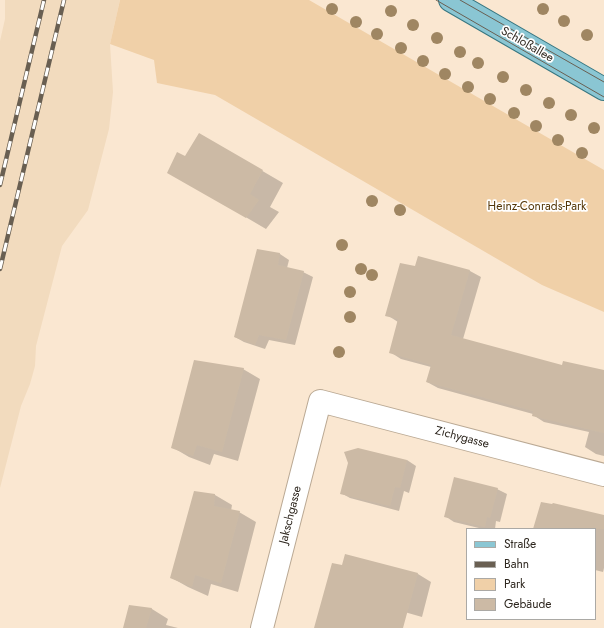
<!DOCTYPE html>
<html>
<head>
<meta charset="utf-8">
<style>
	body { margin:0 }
	#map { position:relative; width:604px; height:628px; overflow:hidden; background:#fae7d1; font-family:Jost,sans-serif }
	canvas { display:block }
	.legend { position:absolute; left:466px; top:528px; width:130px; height:92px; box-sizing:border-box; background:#fff; border:1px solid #aba9a5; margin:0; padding:5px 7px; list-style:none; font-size:12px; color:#2e271f }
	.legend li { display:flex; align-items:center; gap:8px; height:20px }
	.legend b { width:20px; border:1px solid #aba9a5 }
</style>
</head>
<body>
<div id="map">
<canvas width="604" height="628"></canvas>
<ul class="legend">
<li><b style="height:5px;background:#8ac6d3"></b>Straße</li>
<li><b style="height:5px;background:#695f52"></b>Bahn</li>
<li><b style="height:11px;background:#f0d0a8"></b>Park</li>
<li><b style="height:11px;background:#ccbaa5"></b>Gebäude</li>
</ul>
</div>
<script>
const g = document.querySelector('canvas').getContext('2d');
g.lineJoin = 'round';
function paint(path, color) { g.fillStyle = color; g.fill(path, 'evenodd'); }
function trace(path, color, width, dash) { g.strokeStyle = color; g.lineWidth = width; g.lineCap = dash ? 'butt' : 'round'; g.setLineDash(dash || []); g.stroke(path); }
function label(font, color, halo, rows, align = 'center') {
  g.font = font + ' Jost,sans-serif'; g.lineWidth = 3.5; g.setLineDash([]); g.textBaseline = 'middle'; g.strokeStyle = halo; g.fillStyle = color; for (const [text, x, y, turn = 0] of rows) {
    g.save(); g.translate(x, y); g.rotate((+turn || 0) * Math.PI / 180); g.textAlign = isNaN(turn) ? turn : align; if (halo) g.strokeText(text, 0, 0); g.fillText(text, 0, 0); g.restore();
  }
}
paint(new Path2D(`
	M5,0H120L110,44L113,92L109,129L88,210L62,246L36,346L35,366L30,384L21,406L0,488V41L5,19Z`), '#f2dbbe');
paint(new Path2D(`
	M120,0H309L604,170V312L542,285L215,95L157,83L154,60L110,44Z`), '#f0d0a8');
paint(new Path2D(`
	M199,134L283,183L270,207L279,212L266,229L169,172L185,158Z
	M258,251L280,254L289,260L287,268L303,272L313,277L295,345L269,340L265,349L244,342L235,337Z
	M416,268L470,271L481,277L463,339L563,366L604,371V456L596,454L585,447L589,432L544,422L533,415V414L438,388L427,382L431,367L401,359L390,352L398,322L387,315Z
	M243,369L260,379L238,461L214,454L210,465L189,457L172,447Z
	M407,460L416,466L409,493L404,491L399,511L350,498L341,493Z
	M497,489L507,494L500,522L496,521L495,529H483L454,522L445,516Z
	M195,492L215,495L232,505L231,511L239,512L256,522L238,592L211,584L208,596L188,587L172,578Z
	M604,517V568L603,572L595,570V529H535Z
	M343,567L418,574L431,582L422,617L401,611L396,628H315Z
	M130,606L152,609L168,619L166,625L178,628H124Z`), '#0003');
paint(new Path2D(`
	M199,133L263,170L250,194L259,200L246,218L167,173L177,152L185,156Z
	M257,249L280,253L278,265L304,271L286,340L259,335L255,345L234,337Z
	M418,256L470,270L451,335L562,365L563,361L604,370V433L532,416L533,411L426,382L431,365L389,353L398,319L385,316L400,263L415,266Z
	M194,360L244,368L222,452L197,445L193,456L171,448Z
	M358,448L407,460L400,488L395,487L390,506L340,494L348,463L344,452Z
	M454,477L498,488L490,518L487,517L485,527L444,517Z
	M194,491L215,494L214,506L240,511L221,583L195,575L192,587L170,578Z
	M541,502L552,504L553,503L604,515V529H533Z
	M345,554L418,573L403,628H314L332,563L342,565Z
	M129,605L152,608L146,628H123Z`), '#ccbaa5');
const minor = new Path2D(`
	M262,628L320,401L604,475`);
const major = new Path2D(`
	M450,0L604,89`);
trace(minor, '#baa994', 24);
trace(major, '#377680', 24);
trace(minor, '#fff', 22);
trace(major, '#8ac6d3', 22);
trace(new Path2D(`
	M436,0L604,97
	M460,0L604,82`), '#695f52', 1);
const rail = new Path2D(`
	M0,185L44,0
	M0,269L64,0`);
trace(rail, '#695f52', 4.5);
trace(rail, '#fff', 3, [9]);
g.fillStyle = '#9f8662';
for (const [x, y] of [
	[332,9],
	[543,9],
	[391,11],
	[564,21],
	[356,22],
	[413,25],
	[377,34],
	[587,35],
	[437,38],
	[401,48],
	[460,52],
	[423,61],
	[478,63],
	[445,74],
	[503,77],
	[468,87],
	[526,90],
	[490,99],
	[549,103],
	[514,113],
	[571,115],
	[536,126],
	[594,128],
	[558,140],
	[582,153],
	[372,201],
	[400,210],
	[342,245],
	[361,269],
	[372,275],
	[350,292],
	[350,317],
	[339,352]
]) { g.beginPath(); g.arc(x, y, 6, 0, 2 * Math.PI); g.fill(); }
label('12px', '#2e271f', '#fff', [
	["Schloßallee",527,45,30],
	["Zichygasse",462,438,15],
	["Jakschgasse",291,515,-76]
]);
label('12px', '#543607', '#fff', [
	["Heinz-Conrads-Park",537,207]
]);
</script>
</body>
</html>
